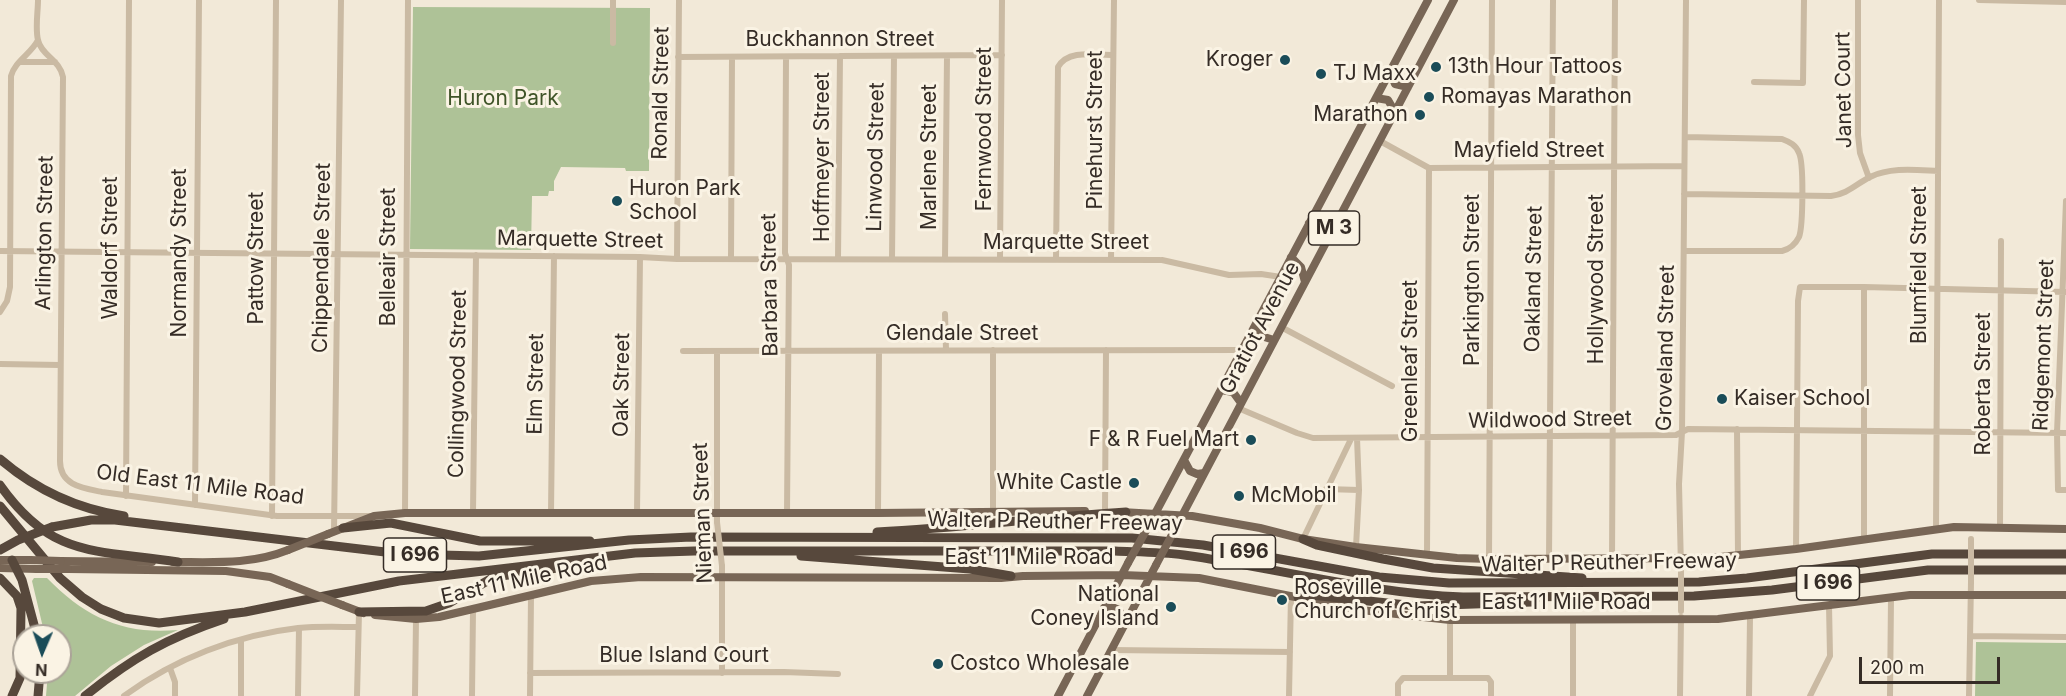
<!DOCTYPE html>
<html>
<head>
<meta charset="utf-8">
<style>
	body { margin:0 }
	#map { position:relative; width:2066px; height:696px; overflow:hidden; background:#f2e9d8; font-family:Inter,sans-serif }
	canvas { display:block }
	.north { position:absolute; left:12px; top:624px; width:60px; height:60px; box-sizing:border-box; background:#faf3e4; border:2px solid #aba398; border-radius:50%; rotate:182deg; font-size:16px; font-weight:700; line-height:24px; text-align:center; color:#352c26 }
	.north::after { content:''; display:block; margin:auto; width:21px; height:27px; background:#1a4c58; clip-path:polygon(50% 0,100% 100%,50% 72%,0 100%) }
	.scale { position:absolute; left:1859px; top:657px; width:141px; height:27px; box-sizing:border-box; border:3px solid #352c26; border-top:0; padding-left:8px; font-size:18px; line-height:21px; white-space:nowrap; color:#352c26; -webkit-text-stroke:4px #faf3e4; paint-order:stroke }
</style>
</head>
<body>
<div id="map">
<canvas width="2066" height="696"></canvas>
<div class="north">N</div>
<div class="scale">200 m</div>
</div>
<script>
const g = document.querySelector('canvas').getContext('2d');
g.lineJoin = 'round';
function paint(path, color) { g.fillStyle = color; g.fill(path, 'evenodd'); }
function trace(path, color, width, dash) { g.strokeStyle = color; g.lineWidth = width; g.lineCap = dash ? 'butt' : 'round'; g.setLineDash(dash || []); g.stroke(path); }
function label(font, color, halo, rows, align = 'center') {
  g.font = font + ' Inter,sans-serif'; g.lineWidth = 6; g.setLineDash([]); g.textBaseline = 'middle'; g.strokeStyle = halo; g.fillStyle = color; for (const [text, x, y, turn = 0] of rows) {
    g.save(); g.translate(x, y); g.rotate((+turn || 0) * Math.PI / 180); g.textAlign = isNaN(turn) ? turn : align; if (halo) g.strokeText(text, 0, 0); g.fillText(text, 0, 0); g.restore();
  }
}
paint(new Path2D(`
	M413,7L650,8L649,171H626L625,168L561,167L554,181V191H549L548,196H532L531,250L410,249Z
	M34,578H47C85,617 123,635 178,630L144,645L111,666L75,696H46L48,672H60V636H45L32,581Z
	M1976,642L2066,643V696H1975Z`), '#aec297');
trace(new Path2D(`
	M38,0C38,12 35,28 38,40C41,55 60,60 63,77L60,461C60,485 82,488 102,492L277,516H372
	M1858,0V135L1860,153L1869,178
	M1979,0L2066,2
	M613,43V0
	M678,57L1002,55
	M786,57L785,253L789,265L787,513
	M20,62H55
	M1754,82L1803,83L1804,0
	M1380,141L1429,168L1684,166
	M1684,194L1831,196C1848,194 1856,184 1870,177C1891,167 1915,170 1938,171
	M2066,201L2057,433L2058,490H2066
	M0,251L640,257L677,259L1160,260
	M1684,251H1782C1790,249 1795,245 1799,237C1803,227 1804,163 1799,153C1796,145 1790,142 1782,139L1685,137
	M677,259L679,0
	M731,259L732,57
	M838,259L840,56
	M892,259L894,56
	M945,259L947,56
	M1000,259L1002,0
	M1056,259L1058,67C1068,49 1095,55 1113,55
	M1111,260L1114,0
	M1162,260L1229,275L1261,274L1281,277
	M0,312L7,301L10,287L11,76C15,61 31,54 38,40
	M945,314L946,350
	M1281,327L1392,386
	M993,350V512
	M683,351L1242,350
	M0,364L60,365
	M1238,408L1297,433L1313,438L1676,435L1688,429L2066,433
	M1737,429L1738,556
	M1326,489L1359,490
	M126,496L129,0
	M195,505L199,0
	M1105,511L1106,350
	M405,513L408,0
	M473,513L476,255
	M551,513L554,256
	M637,513L640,257
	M878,513L879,351
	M272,516L276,0
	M717,522V351
	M2000,528L2001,241
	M1936,530L1939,0
	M334,531L341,0
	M1303,539L1351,439
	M1864,539V287
	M1356,547L1359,490L1357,438
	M1796,549L1798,301L1800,287H1864L2066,292
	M1427,555L1429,168
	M1489,559L1492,0
	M1549,559L1553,0
	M1612,559L1615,0
	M1681,568L1679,484L1682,432L1686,0
	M1970,636L2066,637
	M1111,650L1290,652
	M170,668L175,682V696
	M530,673L784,672L838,674
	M722,673V566
	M1450,678V620
	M124,696C174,659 236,635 298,628C318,626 339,627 358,627
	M241,696V640
	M298,696L299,628
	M357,696L359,612
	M415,696L416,619
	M472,696L473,610
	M530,696L531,595
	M1289,696L1291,595
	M1398,696V684L1403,678H1488L1491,682V696
	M1573,696V621
	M1680,696L1681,617
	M1749,696L1750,617
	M1810,696L1830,656L1829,605
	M1890,696L1891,598
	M1969,696L1971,582`), '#cabaa3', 6);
trace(new Path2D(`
	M1390,71L1395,84L1408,87
	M1376,98L1388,100L1395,112
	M1309,223L1317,235L1328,239
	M1291,257L1301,267L1305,282
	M1256,324L1261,336L1274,340
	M1221,390L1233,392L1241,403
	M1184,460L1190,471L1197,474L1204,473
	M1121,512L1192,516L1260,528L1303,539L1356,547L1457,558L1489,559L1711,558L1796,549L1954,527L2066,529
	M1148,527L1428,0
	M1175,529L1454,0
	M328,534L374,516L405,513H878L1085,511
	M0,560H30
	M61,561L152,562
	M173,562C213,562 251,565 288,550
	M0,568L37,569
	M68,569L226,571L270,577L288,584
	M342,605L363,613
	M1104,608L1112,607L1119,610L1125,625
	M375,615L416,619L439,617L591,581L641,577L1001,578L1023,576L1122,575L1199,578L1361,610L1450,620L1718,619L1910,595H2066
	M1058,696L1128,563
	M1087,696L1156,565`), '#786656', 8);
trace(new Path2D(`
	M0,459C36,490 77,509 124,516
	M0,485C53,560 96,549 178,562
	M0,506L60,578L82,597L101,609L124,618L159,623L245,612L399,581L635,553L694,551H1115C1138,552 1161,552 1184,555C1277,568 1368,593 1463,597L1694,596L1772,590L1928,570H2066
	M52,527L91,520H115L402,554L479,556L629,540L691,537L1132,538L1203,545L1379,577L1449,583L1699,582L1747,578L1932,554H2066
	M343,528L391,523L480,541H590
	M877,532C960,528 1043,517 1126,512
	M1303,539L1317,545L1383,559L1433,568L1582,578
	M801,556L970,569L1011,576
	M12,560L22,580L37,636
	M0,578L17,596L21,608L20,678L12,696
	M1298,597L1311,595L1416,606L1532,602
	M359,612L426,611L449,603L494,577L564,567
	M38,696L40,672
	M85,696C132,658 167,638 224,619`), '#57483c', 9);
trace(new Path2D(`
	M717,522L722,566
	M1971,582V539
	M1681,611V568`), '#cabaa3', 6);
trace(new Path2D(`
	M288,550L328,534
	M30,560L61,561
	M1128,563L1148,527
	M1156,565L1175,529
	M37,569H68
	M288,584L342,605`), '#786656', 8);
trace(new Path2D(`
	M0,550L18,540L52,527`), '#57483c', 9);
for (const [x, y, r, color] of [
	[1285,60,6,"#1a4c58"],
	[1436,67,6,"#1a4c58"],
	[1321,74,6,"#1a4c58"],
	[1429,97,6,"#1a4c58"],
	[1420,115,6,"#1a4c58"],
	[617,201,6,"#1a4c58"],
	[1722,399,6,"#1a4c58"],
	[1251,440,6,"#1a4c58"],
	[1134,483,6,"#1a4c58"],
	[1239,496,6,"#1a4c58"],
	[1282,600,6,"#1a4c58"],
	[1171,607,6,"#1a4c58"],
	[938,664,6,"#1a4c58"]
]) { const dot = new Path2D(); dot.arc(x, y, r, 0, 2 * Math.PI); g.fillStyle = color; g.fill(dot); trace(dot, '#faf3e4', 2); }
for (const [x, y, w] of [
	[1334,228,51],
	[1244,552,63],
	[415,555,63],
	[1828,583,63]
]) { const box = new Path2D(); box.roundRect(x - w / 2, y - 17, w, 34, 4.5); g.fillStyle = '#faf3e4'; g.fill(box); trace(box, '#352c26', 1.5); }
label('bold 20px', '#352c26', null, [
	["M 3",1334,228],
	["I 696",1244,552],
	["I 696",415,555],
	["I 696",1828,583]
]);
label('21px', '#352c26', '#faf3e4', [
	["Buckhannon Street",840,40],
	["Janet Court",1844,90,-91],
	["Ronald Street",661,93,-89],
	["Fernwood Street",985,129,-90],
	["Pinehurst Street",1096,130,-90],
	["Mayfield Street",1529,151],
	["Hoffmeyer Street",823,157,-90],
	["Linwood Street",876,157,-89],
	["Marlene Street",930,157,-90],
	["Arlington Street",45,233,-89],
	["Marquette Street",580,240,1],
	["Marquette Street",1066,243],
	["Waldorf Street",111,248,-90],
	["Normandy Street",180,253,-90],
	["Belleair Street",389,257,-90],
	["Pattow Street",257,258,-90],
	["Chippendale Street",322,258,-89],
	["Blumfield Street",1920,265,-90],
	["Oakland Street",1534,279,-89],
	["Hollywood Street",1597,279,-90],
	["Parkington Street",1473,280,-90],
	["Barbara Street",770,285,-91],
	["Gratiot Avenue",1260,328,-62],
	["Glendale Street",962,334],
	["Ridgemont Street",2044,345,-88],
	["Groveland Street",1666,348,-89],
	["Greenleaf Street",1411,361,-90],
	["Collingwood Street",458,384,-89],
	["Elm Street",536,384,-89],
	["Roberta Street",1984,384,-90],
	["Oak Street",622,385,-89],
	["Wildwood Street",1550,420,-1],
	["Old East 11 Mile Road",200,485,7],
	["Nieman Street",703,513,-92],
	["Walter P Reuther Freeway",1055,522,1],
	["East 11 Mile Road",1029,558],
	["Walter P Reuther Freeway",1609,563,-1],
	["East 11 Mile Road",524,580,-12],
	["East 11 Mile Road",1566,603],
	["Blue Island Court",684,656]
]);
label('21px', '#352c26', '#faf3e4', [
	["Kroger",1273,60,"right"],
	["13th Hour Tattoos",1448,67],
	["TJ Maxx",1333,74],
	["Romayas Marathon",1441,97],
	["Marathon",1408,115,"right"],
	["Huron Park",629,189],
	["School",629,213],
	["Kaiser School",1734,399],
	["F & R Fuel Mart",1239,440,"right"],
	["White Castle",1122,483,"right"],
	["McMobil",1251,496],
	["Roseville",1294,588],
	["Church of Christ",1294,612],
	["National",1159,595,"right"],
	["Coney Island",1159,619,"right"],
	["Costco Wholesale",950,664]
], 'left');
label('21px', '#3f5428', '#faf3e4', [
	["Huron Park",503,99]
]);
</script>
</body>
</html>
